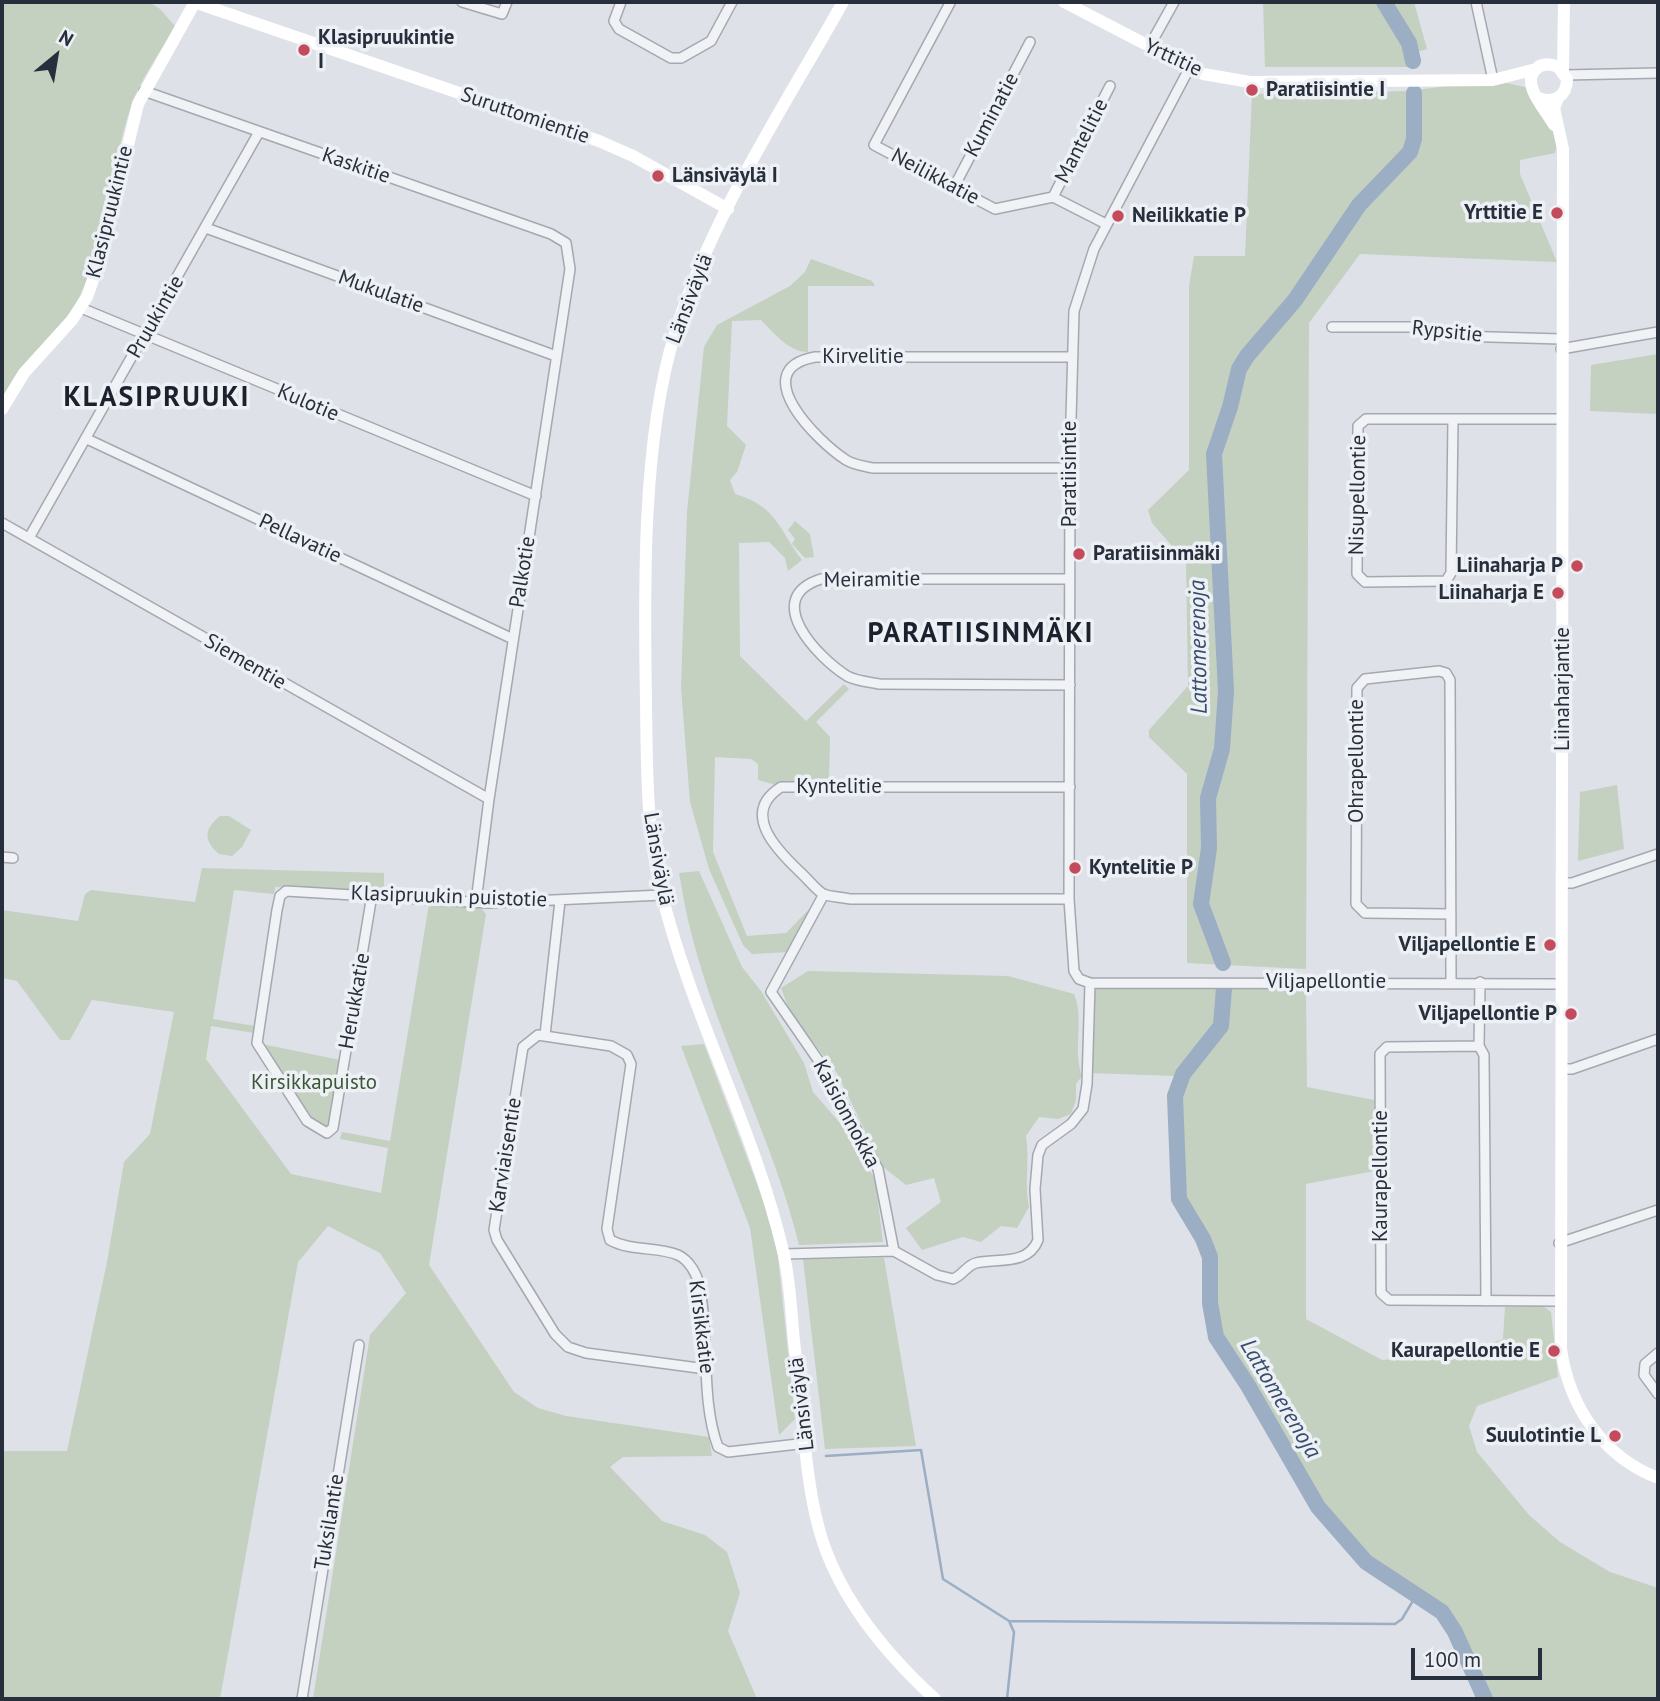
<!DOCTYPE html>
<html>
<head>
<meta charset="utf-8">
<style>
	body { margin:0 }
	#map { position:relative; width:1660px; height:1701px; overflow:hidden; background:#dee1e7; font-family:"PT Sans",sans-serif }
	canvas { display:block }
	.frame { position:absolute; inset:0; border:4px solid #282f3c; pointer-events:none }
	.north { position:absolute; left:21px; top:21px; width:70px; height:70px; -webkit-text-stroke:5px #edf0f4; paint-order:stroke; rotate:30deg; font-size:19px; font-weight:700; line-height:28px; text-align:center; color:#282f3c }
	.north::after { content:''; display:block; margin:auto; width:24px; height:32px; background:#282f3c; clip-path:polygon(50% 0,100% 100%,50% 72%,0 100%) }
	.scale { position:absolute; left:1411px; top:1648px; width:131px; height:32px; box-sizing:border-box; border:4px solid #282f3c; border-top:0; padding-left:9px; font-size:21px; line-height:24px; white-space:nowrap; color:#282f3c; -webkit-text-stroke:5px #edf0f4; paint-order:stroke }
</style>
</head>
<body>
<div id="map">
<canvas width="1660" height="1701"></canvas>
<div class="frame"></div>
<div class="north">N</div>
<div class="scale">100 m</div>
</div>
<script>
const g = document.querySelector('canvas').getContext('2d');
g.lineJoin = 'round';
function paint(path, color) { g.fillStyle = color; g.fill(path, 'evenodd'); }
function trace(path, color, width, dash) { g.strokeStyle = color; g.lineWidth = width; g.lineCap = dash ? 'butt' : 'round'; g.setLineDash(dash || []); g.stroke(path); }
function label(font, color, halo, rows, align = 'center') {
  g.font = font + ' "PT Sans",sans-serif'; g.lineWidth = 7; g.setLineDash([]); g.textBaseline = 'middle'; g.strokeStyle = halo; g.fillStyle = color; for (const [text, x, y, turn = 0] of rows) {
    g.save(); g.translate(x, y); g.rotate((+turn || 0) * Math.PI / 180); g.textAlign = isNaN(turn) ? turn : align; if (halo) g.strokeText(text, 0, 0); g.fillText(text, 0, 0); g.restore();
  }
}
paint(new Path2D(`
	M2,2H149L160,9L175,26C161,52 140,79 131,106C109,173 107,245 74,308L2,398Z
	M1263,2H1381L1395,26L1409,67H1265Z
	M1389,2H1414L1427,49L1417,52Z
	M1493,80L1529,88L1559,135L1555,153L1520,160V174L1557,262L1360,254L1309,323L1306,969L1187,963V774L1149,737V730L1188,686L1186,562L1152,523L1148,510L1189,470V286L1194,256H1245L1252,94L1412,91L1414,113L1416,90Z
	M811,259L872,281L875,286H808V352C789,352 774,333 761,320L732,321L727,426L746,445L737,472L730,480L735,494C777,506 779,530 802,560L788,571L785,558L769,542L739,543L740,656L806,721L844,684L849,689L816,722L830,737L829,780L776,785L758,780V764L751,759L715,757L713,852L747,936L786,933L818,900L789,952L752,954L743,945L709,869L690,802L681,688L687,512L704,347L717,325L790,286L805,272Z
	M1658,354V414L1590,411L1591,365Z
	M795,521L810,534L814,557L805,558L792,544L795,539L788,530Z
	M1617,785L1624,849L1578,861L1580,792Z
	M220,816H229L251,830L242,847L232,856L219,854C203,840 204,829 220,816Z
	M202,868L384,873V890L275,887L274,894L234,890L213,1019L255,1026L254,1033L211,1026L206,1059L291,1174L381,1193L388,1148L340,1139L342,1132L390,1141L429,904L481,908L486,914L429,1265L514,1392L538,1408L566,1416L709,1437L712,1456L623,1457L610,1467L662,1521L705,1535L727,1552L740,1593L728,1631L757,1699H313L370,1335L406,1293L380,1253L328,1226L298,1262L220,1699H2V1451H67L107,1262L124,1162L150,1134L174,1012L92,1000L70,1040H60L17,981L2,978V910L78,921L85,894L91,890L195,902Z
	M699,871L742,967L761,991L804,1063L813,1092L845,1129L875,1179L883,1242L799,1245C773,1138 719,1042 692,936C686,915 683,894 679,873Z
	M808,971L1008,976L1074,994C1085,1020 1072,1049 1082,1076L1076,1084V1100L1071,1114L1058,1119L1039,1117L1026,1136C1030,1161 1024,1183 1029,1207L1017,1228L1001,1226L981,1242L963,1237L922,1250L906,1228L941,1202L934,1178L906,1185L882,1166L837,1073L790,1012L781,988Z
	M1098,987H1218L1216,1025L1174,1076L1090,1073L1092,994Z
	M1228,988L1306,990L1307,1087L1374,1100V1171L1306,1184V1319L1382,1360L1463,1353L1503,1339L1505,1307L1543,1306L1551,1312L1558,1377L1477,1406L1469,1426L1477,1452L1529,1515L1560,1542L1610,1572L1658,1588V1699H1491L1463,1634L1446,1610L1362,1552L1317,1499L1218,1328L1215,1261L1208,1241L1187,1209L1180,1185L1179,1106L1184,1081L1224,1027Z
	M257,1043L345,1061L333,1128L327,1133L313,1126Z
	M704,1044L765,1205L777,1248L795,1419L779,1435L750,1228L681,1046Z
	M884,1258L916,1446L825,1449L803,1259Z`), '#c4d0c0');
trace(new Path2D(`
	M826,1456L921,1450L943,1579L1009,1621L1014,1632L1007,1699
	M1009,1621L1395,1624L1402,1619L1417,1594`), '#9baec4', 2.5);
trace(new Path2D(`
	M1384,2L1409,43L1413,61
	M1223,963L1201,904L1209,848L1208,798L1222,749L1226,691L1214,454L1230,407L1239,369L1247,356L1295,300L1359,205L1410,152L1414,139V93
	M1224,988L1221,1026L1183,1074L1175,1096L1179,1199L1203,1239L1210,1257V1303L1216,1337L1247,1384L1318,1507L1366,1562L1442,1612L1455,1632L1485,1699`), '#9baec4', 16);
const street = new Path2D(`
	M462,2L502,14L507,2
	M621,2L614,21L619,29L671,58H681L711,41L732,2
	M1476,2L1493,80
	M950,3L874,145L995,209L1053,197L1106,224
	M1149,47L1174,2
	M1190,67L1094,249L1074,311L1070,454L1069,899L1074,971L1079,979L1090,983L1561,984
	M1565,75L1658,73
	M144,91L551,234L566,243L570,269L489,799L476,902
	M954,187L1030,42
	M1053,197L1110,86
	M206,228L556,356
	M81,308L536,496
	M1332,327H1411L1457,336L1561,339
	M1561,349L1658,332
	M1453,419L1451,573L1446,581L1365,582L1357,574L1358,426L1366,419H1562
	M87,439L513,639
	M1070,468H873C864,466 854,465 846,460C818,442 745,370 815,357H1071
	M2,523L489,799
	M29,538L259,132
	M1070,579H821C761,598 817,657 847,676C856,681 869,682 879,684L1070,685
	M2,857L13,858
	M1562,883H1572L1658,854
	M824,894L771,992L823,1067L878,1169L894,1251L937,1275L953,1279C962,1276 967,1265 976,1263C997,1258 1028,1266 1038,1240L1035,1189L1038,1155L1042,1145L1071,1124L1083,1109L1087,1084L1090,983
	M372,895L333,1128L327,1133L307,1121L257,1043L277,910L280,896L286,891L488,903L662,895
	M1069,899H850C842,897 830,897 823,894C815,889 807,878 799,871C777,850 740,813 781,787H1070
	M1451,914L1365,913L1356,904L1357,688L1365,679L1439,671L1446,673L1450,680L1451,981
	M1480,982L1479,1046L1387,1047L1380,1054L1381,1293L1389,1300L1560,1301
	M545,1035L560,901
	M1479,1046L1484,1055L1486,1301
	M1562,1069H1572L1658,1039
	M1559,1243L1658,1210
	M784,1254L894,1251
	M1658,1353L1645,1364L1644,1375L1658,1394
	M706,1369L586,1353L568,1347L555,1334L497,1240L494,1230L523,1047L538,1035L611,1046L627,1055L631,1064L607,1229L610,1240C632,1252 658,1246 678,1255C689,1260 697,1274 699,1285C710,1335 700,1399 718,1447L728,1452L807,1443
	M302,1699L359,1345`);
trace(street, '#a4a8b0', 12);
trace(street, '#f0f2f5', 9);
trace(new Path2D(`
	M194,2L599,141L633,156L728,209
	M843,2C784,107 711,217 675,333C642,440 644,589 646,702C647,765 646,829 661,891C691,1014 754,1128 783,1251C791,1283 791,1317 795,1350C803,1406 804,1475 819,1529C837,1596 885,1653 935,1699
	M1064,2L1203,74L1250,82L1493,80L1536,69
	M1563,71L1564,2
	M1539,98C1554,104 1567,96 1567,79L1558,67C1551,64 1543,62 1536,69C1520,84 1546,110 1554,125
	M1558,98L1554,108L1563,149L1561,1349C1569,1406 1603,1457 1658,1478
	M2,409L24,373L72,320L87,297L99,263L138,104L195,2`), '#fff', 12);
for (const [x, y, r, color] of [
	[304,50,7,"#c44b5b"],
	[1252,90,7,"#c44b5b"],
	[658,176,7,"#c44b5b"],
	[1557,213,7,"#c44b5b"],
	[1118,216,7,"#c44b5b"],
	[1079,554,7,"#c44b5b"],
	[1577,566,7,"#c44b5b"],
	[1558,593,7,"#c44b5b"],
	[1075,868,7,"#c44b5b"],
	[1550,945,7,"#c44b5b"],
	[1571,1014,7,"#c44b5b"],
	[1554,1351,7,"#c44b5b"],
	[1615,1436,7,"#c44b5b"]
]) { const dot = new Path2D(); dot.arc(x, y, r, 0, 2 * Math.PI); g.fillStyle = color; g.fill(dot); trace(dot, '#edf0f4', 2.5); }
label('bold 21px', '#282f3c', '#edf0f4', [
	["Klasipruukintie",318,38,"left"],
	["I",318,62,"left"],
	["Paratiisintie I",1266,90,"left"],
	["Länsiväylä I",672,176,"left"],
	["Yrttitie E",1543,213],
	["Neilikkatie P",1132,216,"left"],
	["Paratiisinmäki",1093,554,"left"],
	["Liinaharja P",1563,566],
	["Liinaharja E",1544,593],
	["Kyntelitie P",1089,868,"left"],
	["Viljapellontie E",1536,945],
	["Viljapellontie P",1557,1014],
	["Kaurapellontie E",1540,1351],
	["Suulotintie L",1601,1436]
], 'right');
label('21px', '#282f3c', '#edf0f4', [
	["Yrttitie",1173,58,25],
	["Kuminatie",992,115,-62],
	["Suruttomientie",525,116,19],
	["Mantelitie",1082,141,-63],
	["Kaskitie",356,166,19],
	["Neilikkatie",935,177,28],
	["Klasipruukintie",110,212,-76],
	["Mukulatie",381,292,20],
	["Länsiväylä",690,299,-69],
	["Pruukintie",156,317,-60],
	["Rypsitie",1447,332,6],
	["Kirvelitie",863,357],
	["Kulotie",308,403,23],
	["Paratiisintie",1070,474,-90],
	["Nisupellontie",1358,495,-89],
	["Pellavatie",300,539,25],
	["Palkotie",523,572,-81],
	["Meiramitie",872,580,-1],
	["Siementie",245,662,30],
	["Liinaharjantie",1563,689,-90],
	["Ohrapellontie",1357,761,-90],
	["Kyntelitie",839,787],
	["Länsiväylä",658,859,80],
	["Klasipruukin puistotie",449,897,2],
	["Viljapellontie",1326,982],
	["Herukkatie",355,1001,-80],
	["Kaisionnokka",846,1114,62],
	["Karviaisentie",506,1155,-81],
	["Kaurapellontie",1381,1176,-90],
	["Kirsikkatie",701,1327,83],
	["Länsiväylä",802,1404,-97],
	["Tuksilantie",330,1522,-81]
]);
label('21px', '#3c5737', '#edf0f4', [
	["Kirsikkapuisto",314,1083]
]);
label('italic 23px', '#364d6d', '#edf0f4', [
	["Lattomerenoja",1199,647,-91],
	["Lattomerenoja",1280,1399,59]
]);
g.letterSpacing = '2px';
label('bold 28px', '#1b212d', '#edf0f4', [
	["KLASIPRUUKI",157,398],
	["PARATIISINMÄKI",981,634]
]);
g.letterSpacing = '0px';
</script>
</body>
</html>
